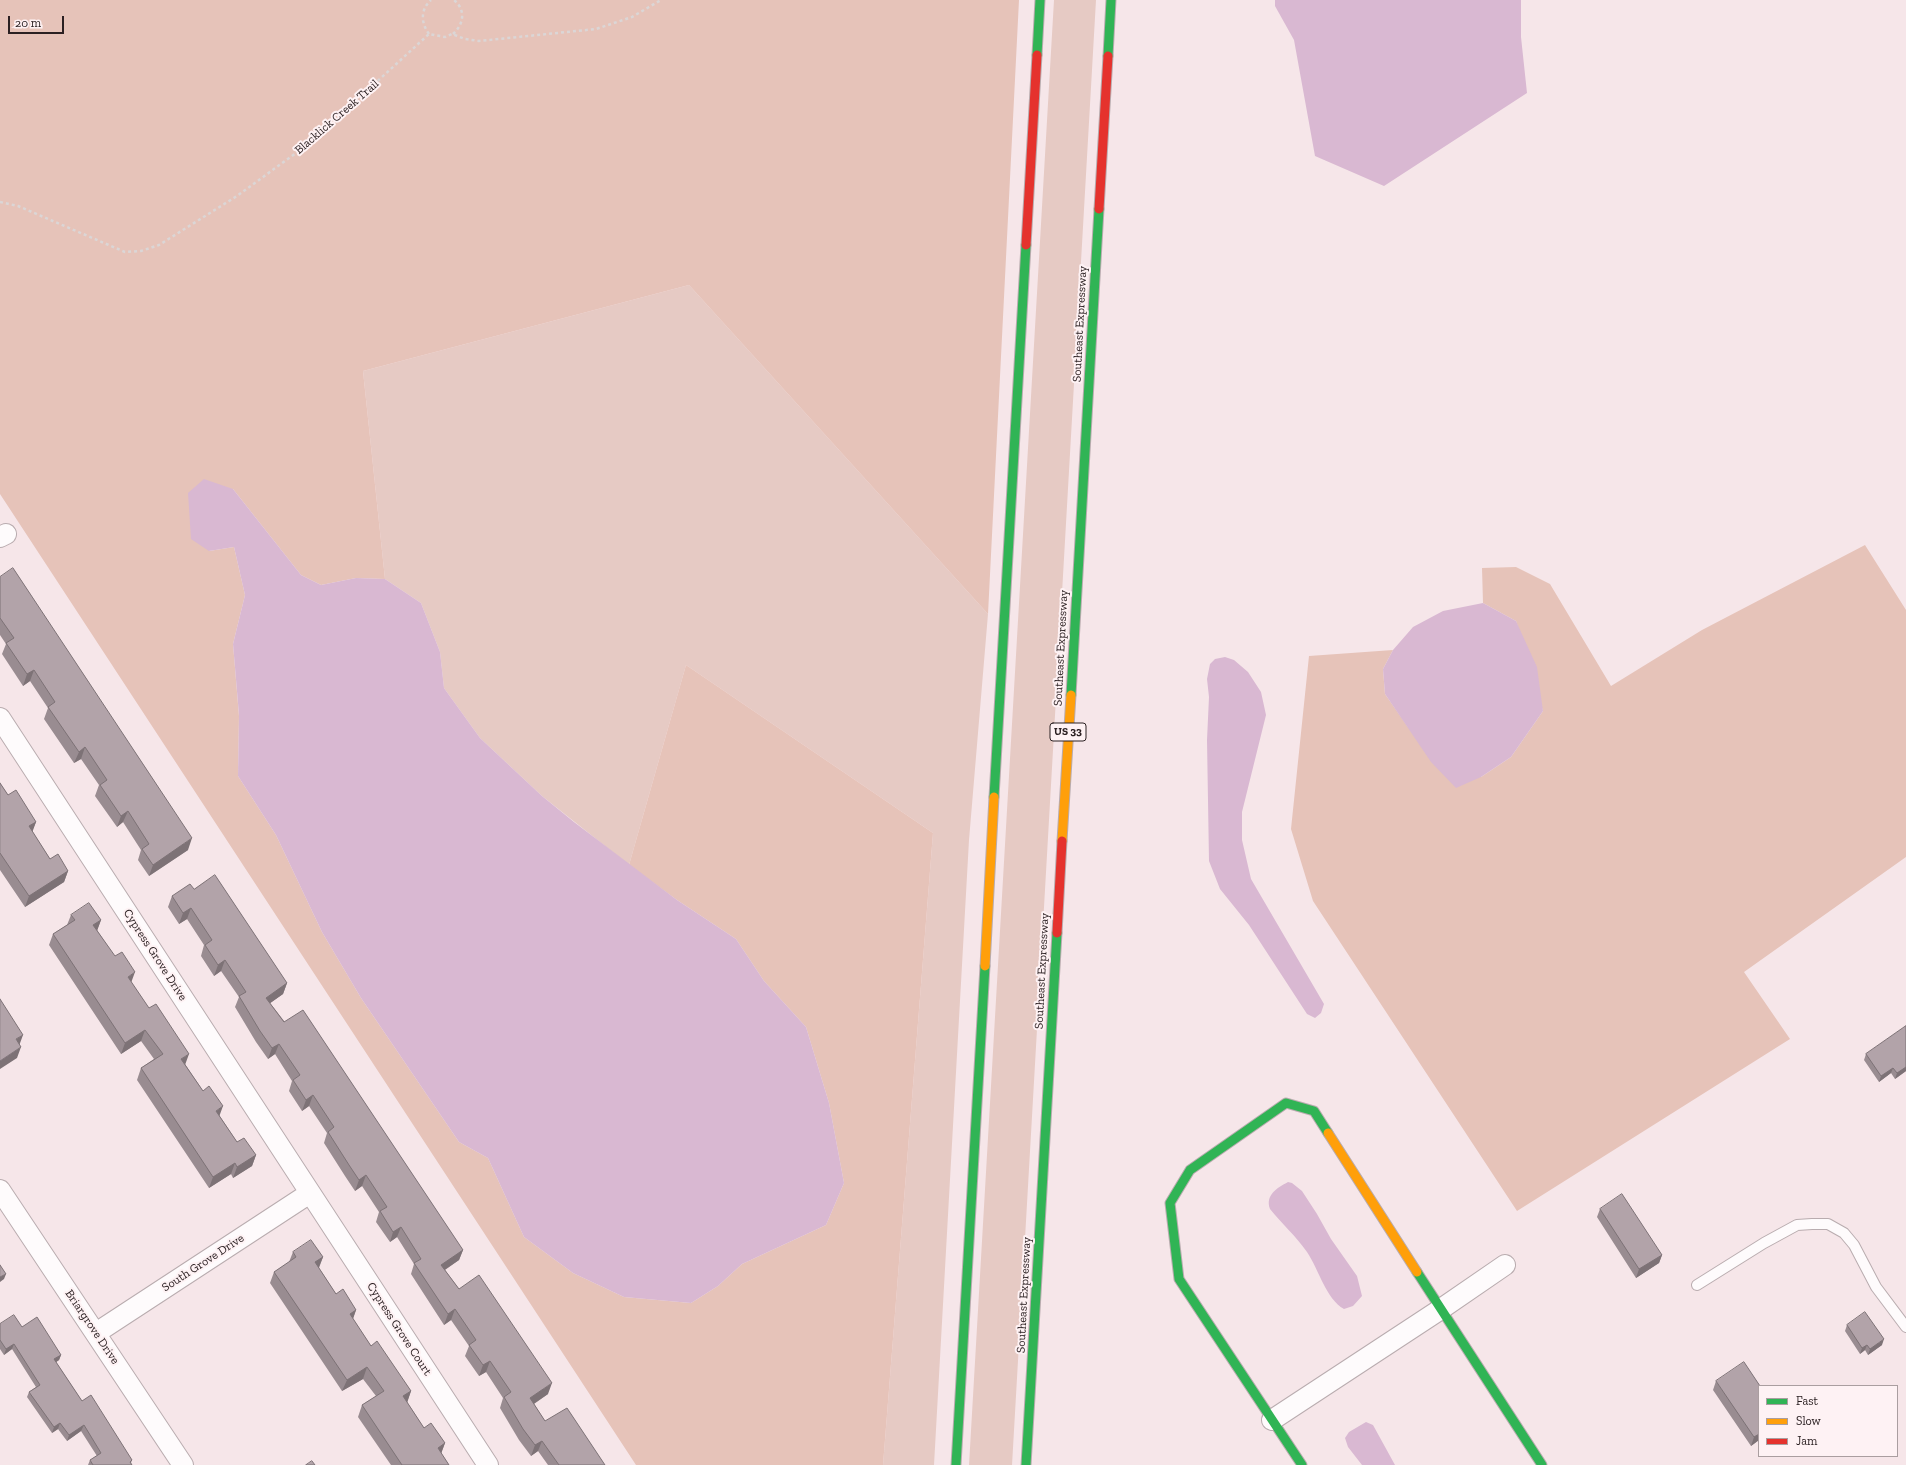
<!DOCTYPE html>
<html>
<head>
<meta charset="utf-8">
<style>
	body { margin:0 }
	#map { position:relative; width:1906px; height:1465px; overflow:hidden; background:#f6e6e9; font-family:"Zilla Slab",serif }
	canvas { display:block }
	.legend { position:absolute; left:1758px; top:1385px; width:140px; height:72px; box-sizing:border-box; background:#fef2f4; border:1px solid #aa9ea0; margin:0; padding:5px 7px; list-style:none; font-size:12px; color:#2b2022 }
	.legend li { display:flex; align-items:center; gap:8px; height:20px }
	.legend b { width:20px; border:1px solid #aa9ea0 }
	.scale { position:absolute; left:8px; top:16px; width:56px; height:18px; box-sizing:border-box; border:2px solid #2b2022; border-top:0; padding-left:5px; font-size:12px; line-height:14px; white-space:nowrap; color:#2b2022; -webkit-text-stroke:3px #fef2f4; paint-order:stroke }
</style>
</head>
<body>
<div id="map">
<canvas width="1906" height="1465"></canvas>
<ul class="legend">
<li><b style="height:5px;background:#30b455"></b>Fast</li>
<li><b style="height:5px;background:#ff9f0a"></b>Slow</li>
<li><b style="height:5px;background:#e5322d"></b>Jam</li>
</ul>
<div class="scale">20 m</div>
</div>
<script>
const g = document.querySelector('canvas').getContext('2d');
g.lineJoin = 'round';
function paint(path, color) { g.fillStyle = color; g.fill(path, 'evenodd'); }
function trace(path, color, width, dash) { g.strokeStyle = color; g.lineWidth = width; g.lineCap = dash ? 'butt' : 'round'; g.setLineDash(dash || []); g.stroke(path); }
function label(font, color, halo, rows, align = 'center') {
  g.font = font + ' "Zilla Slab",serif'; g.lineWidth = 4; g.setLineDash([]); g.textBaseline = 'middle'; g.strokeStyle = halo; g.fillStyle = color; for (const [text, x, y, turn = 0] of rows) {
    g.save(); g.translate(x, y); g.rotate((+turn || 0) * Math.PI / 180); g.textAlign = isNaN(turn) ? turn : align; if (halo) g.strokeText(text, 0, 0); g.fillText(text, 0, 0); g.restore();
  }
}
paint(new Path2D(`
	M1054,0H1096L1012,1465H969Z
	M689,285L988,614L969,840L934,1465H883L933,833L686,665L629,865L542,796L480,738L444,688L440,652L421,603L385,579L363,371Z`), '#e6cac4');
paint(new Path2D(`
	M0,0H1019L988,614L689,285L363,371L385,579L356,578L321,585L301,575L233,489L209,551L234,547L245,595L233,644L239,716L238,776L276,835L322,932L361,998L459,1142L488,1158L524,1237L573,1273L624,1297L691,1303L718,1286L742,1264L826,1225L844,1183L829,1103L806,1027L764,981L736,939L677,900L629,865L686,665L933,833L883,1465H636L0,494Z
	M1865,545L1906,610V857L1744,972L1790,1039L1517,1211L1313,901L1291,829L1309,656L1393,650L1383,669L1385,694L1408,727L1481,777L1511,757L1543,711L1516,621L1483,603L1482,568L1516,567L1550,584L1611,686L1702,630Z`), '#e6c3b9');
paint(new Path2D(`
	M1275,0H1521V37L1527,93L1384,186L1315,156L1294,40L1275,6Z
	M204,479L233,489L301,575L321,585L356,578L385,579L421,603L440,652L444,688L480,738L542,796L574,822L677,900L736,939L764,981L806,1027L829,1103L844,1183L826,1225L742,1264L718,1286L691,1303L624,1297L573,1273L524,1237L488,1158L459,1142L361,998L322,932L276,835L238,776L239,715L233,644L245,595L234,547L209,551L191,539L188,493Z
	M1483,603L1516,621L1537,667L1543,711L1511,757L1481,777L1456,788L1431,762L1385,694L1383,669L1393,650L1413,627L1443,611Z
	M1225,657L1234,660L1248,672L1261,692L1266,715L1242,812V840L1251,879L1324,1004L1321,1013L1315,1018L1307,1014L1249,925L1220,889L1209,861L1207,740L1209,697L1207,679L1210,664L1215,659Z
	M1288,1182L1292,1183L1302,1191L1317,1214L1331,1239L1357,1276L1362,1296L1353,1306L1344,1309C1326,1299 1319,1270 1307,1252C1296,1236 1282,1224 1270,1209C1265,1195 1277,1188 1288,1182Z
	M1366,1422L1373,1425L1395,1465H1362L1348,1447L1345,1438L1349,1432Z`), '#d9b8d2');
const lane = new Path2D(`
	M1697,1285L1764,1243L1797,1225L1812,1224H1828L1844,1233L1854,1245L1876,1287L1906,1327`);
const street = new Path2D(`
	M0,537L6,534
	M0,718L488,1465
	M0,1190L183,1465
	M96,1333L310,1193
	M1272,1420L1441,1309L1505,1265`);
const fast = new Path2D(`
	M1037,55L1040,0
	M1108,56L1111,0
	M1071,695L1099,209
	M994,797L1026,245
	M1417,1272L1542,1465
	M956,1465L985,966
	M1026,1465L1057,933
	M1302,1465L1179,1279L1170,1203L1190,1170L1286,1103L1314,1111L1328,1133`);
const slow = new Path2D(`
	M1062,841L1071,695
	M985,966L994,797
	M1328,1133L1417,1272`);
const jam = new Path2D(`
	M1099,209L1108,56
	M1026,245L1037,55
	M1057,933L1062,841`);
trace(lane, '#b9acaf', 12);
trace(street, '#b9acaf', 22);
trace(fast, '#b9acaf', 11);
trace(slow, '#b9acaf', 11);
trace(jam, '#b9acaf', 11);
trace(new Path2D(`
	M429,34C421,23 420,10 431,0
	M453,34C464,24 466,10 454,0
	M0,202L18,206L125,252L141,251L159,245L237,196L311,142L429,34L445,37L452,34L465,39L479,41L596,29L632,17L661,0`), '#dbd6d6', 2.5, [3, 3]);
trace(lane, '#fefbfc', 10);
trace(street, '#fefbfc', 20);
trace(fast, '#30b455', 9);
trace(slow, '#ff9f0a', 9);
trace(jam, '#e5322d', 9);
paint(new Path2D(`
	M0,577L188,850L149,876L138,860L141,850L123,822L117,827L95,796L99,785L81,759L74,763L44,719L48,708L30,681L23,686L2,654L6,644L0,635Z
	M0,783L8,795L36,822L32,831L50,859L68,871L64,882L25,907L0,870Z
	M194,889L287,983L283,994L270,1003L463,1250L459,1260L445,1270L459,1289L548,1394L534,1404L545,1421L605,1465H548L538,1451L531,1456L519,1440L500,1408L503,1398L486,1372L479,1376L465,1356L469,1346L451,1320L444,1325L411,1274L414,1264L397,1237L390,1242L376,1222L379,1212L362,1186L355,1191L345,1176L324,1143L327,1133L309,1106L302,1111L289,1091L292,1081L275,1054L268,1059L256,1042L235,1007L239,997L221,971L214,976L201,956L204,945L187,919L179,924L168,907L172,896Z
	M71,915L101,920L97,930L185,1064L237,1142L256,1155L252,1166L233,1178L231,1174L209,1188L137,1080L141,1068L154,1059L141,1041L121,1054L49,945L53,934L67,925Z
	M1906,1026V1071L1895,1079L1891,1073L1879,1082L1864,1060L1866,1054Z
	M1600,1209L1662,1255L1659,1263L1636,1278L1597,1217Z
	M293,1252L323,1257L319,1268L336,1294L356,1310L353,1319L371,1346L411,1391L407,1402L424,1428L445,1443L441,1453L449,1465H391L358,1417L362,1405L376,1396L363,1379L342,1391L270,1283L274,1272L289,1262Z
	M0,1324L22,1327L61,1355L59,1360L56,1362L82,1401L132,1460L131,1463L132,1465H88L90,1460L97,1456L81,1431L67,1441L58,1429L52,1433L27,1397L29,1392L36,1387L12,1349L4,1355L0,1349Z
	M1847,1325L1882,1345L1868,1355L1865,1350L1860,1354L1845,1331Z
	M1716,1381L1759,1440L1751,1446L1713,1390Z`), '#998c91');
paint(new Path2D(`
	M34,670L30,681L23,686L27,674Z
	M85,747L81,759L74,763L79,752Z
	M128,811L123,822L117,827L121,816Z
	M36,822L32,833L29,826Z
	M192,838L188,850L149,876L153,865Z
	M68,871L64,882L25,907L29,896Z
	M191,908L187,919L179,924L183,913Z
	M101,920L97,931L93,925Z
	M225,960L221,971L214,976L218,965Z
	M135,972L131,983L128,977Z
	M287,983L283,994L262,1009L266,998Z
	M145,1030L141,1041L121,1054L125,1043Z
	M23,1035L19,1046L16,1039Z
	M279,1044L275,1054L268,1059L272,1048Z
	M21,1047L17,1058L0,1069V1061Z
	M189,1054L185,1065L181,1059Z
	M1906,1067V1071L1895,1079L1897,1073Z
	M1893,1068L1891,1073L1879,1082L1881,1076Z
	M313,1095L309,1106L302,1111L306,1100Z
	M223,1106L219,1117L216,1111Z
	M256,1155L252,1166L233,1178L237,1167Z
	M235,1163L231,1174L209,1188L213,1177Z
	M366,1175L362,1186L355,1191L359,1180Z
	M401,1227L397,1237L390,1242L393,1232Z
	M463,1250L459,1260L437,1275L441,1265Z
	M1662,1255L1659,1263L1636,1278L1639,1269Z
	M323,1257L318,1269L315,1262Z
	M6,1274L4,1279L0,1282V1277Z
	M455,1309L451,1320L444,1325L448,1314Z
	M356,1310L352,1321L350,1314Z
	M1884,1339L1882,1345L1868,1355L1870,1349Z
	M14,1344L12,1349L4,1355L6,1349Z
	M1867,1345L1865,1350L1860,1354L1862,1348Z
	M61,1355L59,1360L52,1365L54,1359Z
	M490,1361L486,1372L479,1376L483,1365Z
	M367,1367L363,1379L342,1391L347,1380Z
	M552,1383L548,1394L526,1409L530,1398Z
	M411,1391L407,1403L403,1396Z
	M60,1423L58,1429L52,1433L54,1427Z
	M84,1425L81,1431L67,1441L69,1435Z
	M1759,1434V1440L1751,1446L1754,1437Z
	M542,1441L538,1451L531,1456L535,1445Z
	M445,1443L441,1454L438,1448Z`), '#7d7276');
const building = new Path2D(`
	M13,568L192,838L153,865L142,849L149,844L128,811L121,816L100,785L107,780L85,747L79,752L48,707L55,702L34,670L27,674L6,643L14,638L0,618V577Z
	M0,783L8,795L16,790L36,822L29,826L50,859L58,854L68,871L29,896L0,853Z
	M215,875L287,983L266,998L284,1022L303,1010L463,1250L441,1265L459,1289L479,1275L552,1383L530,1398L545,1421L567,1408L605,1465H559L542,1441L535,1445L523,1429L504,1397L511,1392L490,1361L483,1365L469,1345L476,1340L455,1309L448,1314L414,1263L421,1259L401,1227L393,1232L380,1211L387,1207L366,1175L359,1180L349,1165L328,1132L334,1127L313,1095L306,1100L293,1080L300,1075L279,1044L272,1048L260,1031L239,996L246,992L225,960L218,965L205,945L212,940L191,908L183,913L172,896L190,884L194,889Z
	M89,903L101,920L93,925L115,956L122,952L135,972L128,977L149,1008L156,1004L189,1054L181,1059L203,1091L209,1086L223,1106L216,1111L237,1142L244,1138L256,1155L237,1167L235,1163L213,1177L141,1068L163,1054L145,1030L125,1043L53,934L75,920L71,915Z
	M0,999L23,1035L16,1039L21,1047L0,1061Z
	M1906,1026V1067L1897,1073L1893,1068L1881,1076L1866,1054Z
	M1622,1194L1662,1255L1639,1269L1600,1209Z
	M311,1240L323,1257L315,1262L336,1294L343,1289L356,1310L350,1314L371,1346L377,1341L411,1391L403,1396L424,1428L431,1423L445,1443L438,1448L449,1465H402L362,1405L384,1391L367,1367L347,1380L274,1272L296,1257L293,1252Z
	M0,1265L6,1274L0,1277Z
	M1865,1312L1884,1339L1870,1349L1867,1345L1862,1348L1847,1325Z
	M14,1315L22,1327L37,1317L61,1355L54,1359L82,1401L91,1395L132,1460L130,1462L132,1465H93L90,1460L101,1453L84,1425L69,1435L60,1423L54,1427L29,1392L40,1385L14,1344L6,1349L0,1340V1324Z
	M1744,1362L1760,1386H1759V1434L1754,1437L1716,1381Z
	M312,1461L315,1465H306Z`);
paint(building, '#b2a3a9');
trace(building, '#7d7276', 1);
for (const [x, y, w] of [
	[1068,732,36]
]) { const box = new Path2D(); box.roundRect(x - w / 2, y - 9, w, 18, 3); g.fillStyle = '#fef2f4'; g.fill(box); trace(box, '#2b2022', 1); }
label('bold 11px', '#2b2022', null, [
	["US 33",1068,732]
]);
label('12px', '#2b2022', '#fef2f4', [
	["Blacklick Creek Trail",337,117,-41],
	["Southeast Expressway",1080,324,-87],
	["Southeast Expressway",1061,648,-87],
	["Cypress Grove Drive",155,955,57],
	["Southeast Expressway",1042,971,-87],
	["South Grove Drive",203,1263,-33],
	["Southeast Expressway",1024,1295,-87],
	["Briargrove Drive",92,1327,56],
	["Cypress Grove Court",399,1329,57]
]);
</script>
</body>
</html>
